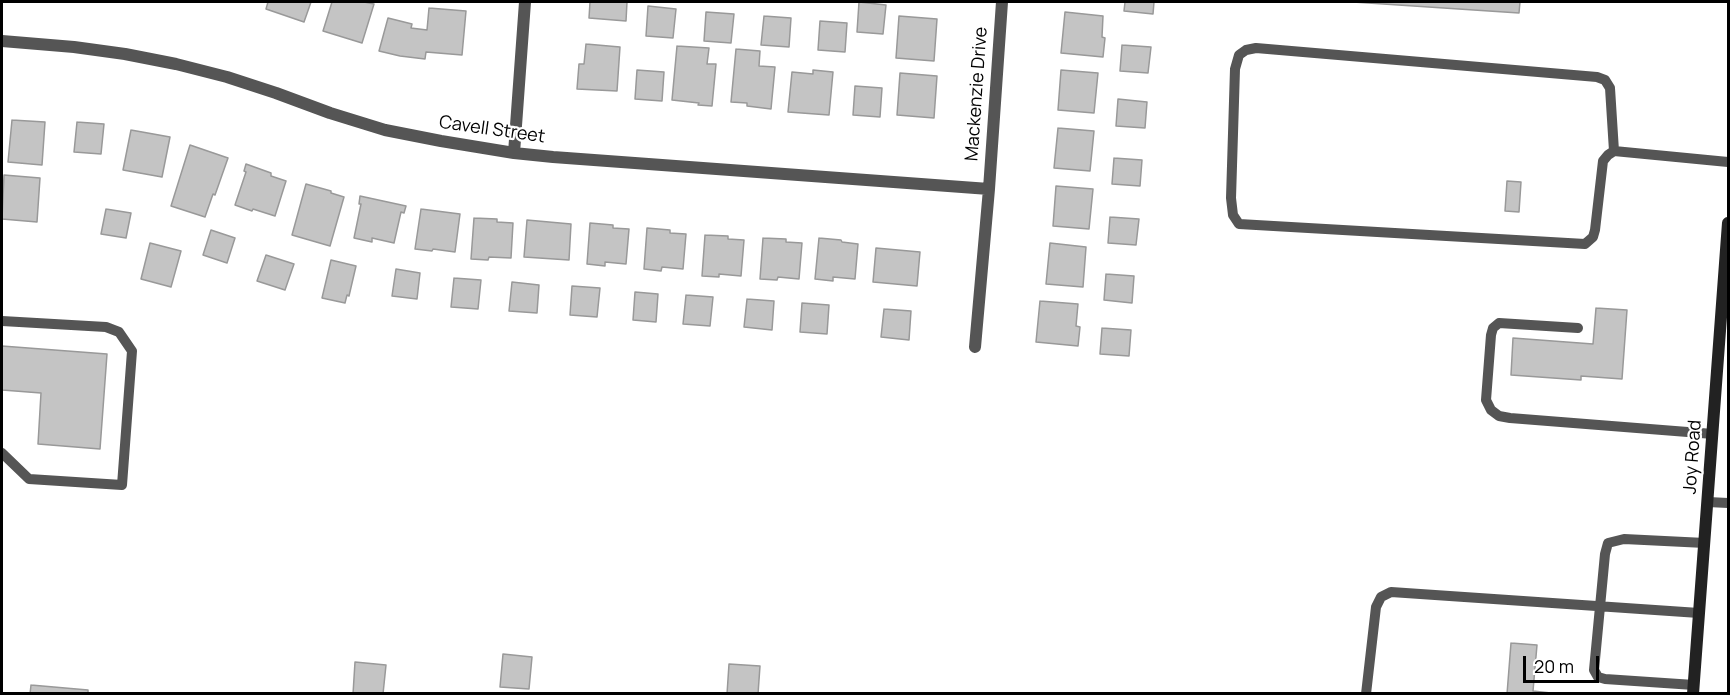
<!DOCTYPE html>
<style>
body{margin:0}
#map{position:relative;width:1730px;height:695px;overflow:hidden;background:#fff;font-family:Manrope,sans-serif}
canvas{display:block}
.frame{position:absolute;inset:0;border:3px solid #000;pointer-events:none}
.scale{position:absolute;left:1523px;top:656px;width:76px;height:27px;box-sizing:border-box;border:3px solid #000;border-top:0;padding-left:8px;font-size:18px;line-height:21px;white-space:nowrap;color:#000;-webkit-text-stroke:4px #fff;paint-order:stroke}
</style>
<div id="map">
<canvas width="1730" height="695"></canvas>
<div class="frame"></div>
<div class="scale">20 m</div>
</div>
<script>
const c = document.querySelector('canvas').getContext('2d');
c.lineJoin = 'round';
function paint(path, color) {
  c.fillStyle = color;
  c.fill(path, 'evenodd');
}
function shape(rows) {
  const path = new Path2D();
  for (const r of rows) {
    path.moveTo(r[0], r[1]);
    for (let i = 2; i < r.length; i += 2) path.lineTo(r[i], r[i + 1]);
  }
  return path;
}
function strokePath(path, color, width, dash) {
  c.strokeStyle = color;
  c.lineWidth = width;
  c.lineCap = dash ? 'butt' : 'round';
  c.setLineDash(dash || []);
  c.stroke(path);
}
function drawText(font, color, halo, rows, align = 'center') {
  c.font = font + ' Manrope,sans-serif';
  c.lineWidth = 4.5;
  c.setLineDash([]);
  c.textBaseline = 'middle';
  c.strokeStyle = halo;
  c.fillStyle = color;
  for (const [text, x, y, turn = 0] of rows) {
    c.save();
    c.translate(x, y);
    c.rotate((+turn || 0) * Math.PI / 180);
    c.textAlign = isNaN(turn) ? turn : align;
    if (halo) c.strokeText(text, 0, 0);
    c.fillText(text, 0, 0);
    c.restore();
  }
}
const building = shape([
 [268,2,311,2,304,22,266,9,268,2],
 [332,2,364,2,374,4,362,43,323,31,332,2],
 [590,2,627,2,626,21,589,18,590,2],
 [859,2,886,5,883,34,857,32,859,2],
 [1125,2,1154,2,1153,14,1124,11,1125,2],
 [1353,2,1520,2,1519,13,1353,2],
 [648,6,676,9,673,38,646,36,648,6],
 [429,8,466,11,462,55,426,52,425,59,400,56,379,51,388,18,412,24,411,28,427,30,429,8],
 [706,12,734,14,731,43,704,41,706,12],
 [1065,12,1103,16,1102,37,1105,38,1103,57,1061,53,1065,12],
 [764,16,791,18,789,47,761,45,764,16],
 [899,16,937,19,934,61,896,58,899,16],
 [820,21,847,23,845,52,818,50,820,21],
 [586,44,620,47,617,91,577,89,579,64,584,64,586,44],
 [1122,45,1151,47,1148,73,1120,71,1122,45],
 [677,46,709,48,707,64,716,64,712,106,698,105,699,103,672,100,677,46],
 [736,49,760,51,759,66,775,67,771,109,747,106,747,103,731,102,736,49],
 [637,70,664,72,662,101,635,99,637,70],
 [813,70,833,72,829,115,788,112,792,72,813,74,813,70],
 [1061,70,1098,73,1094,113,1058,110,1061,70],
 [900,73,937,76,934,118,897,115,900,73],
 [855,86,882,88,880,117,853,115,855,86],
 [1118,99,1147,102,1145,128,1116,126,1118,99],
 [12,120,45,122,42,165,8,162,12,120],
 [77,122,104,124,101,154,74,152,77,122],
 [1058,128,1094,131,1090,171,1054,168,1058,128],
 [131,130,170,137,162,177,123,170,131,130],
 [190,145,228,158,215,195,213,194,205,217,171,206,190,145],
 [1114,158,1142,160,1140,186,1112,184,1114,158],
 [246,164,271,173,271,176,286,181,275,216,253,209,252,211,235,205,246,172,244,171,246,164],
 [4,175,40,178,37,222,2,219,4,175],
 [1507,181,1521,182,1519,212,1505,211,1507,181],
 [306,184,331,191,331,193,344,197,330,246,292,235,306,184],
 [1056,186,1093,189,1089,229,1053,226,1056,186],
 [360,196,406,206,404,213,401,212,394,243,372,238,372,242,354,238,361,204,359,204,360,196],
 [106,209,131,213,126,238,101,234,106,209],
 [421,209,460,214,455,252,433,249,432,251,415,249,421,209],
 [1110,217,1139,219,1136,245,1108,243,1110,217],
 [474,218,497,219,497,222,513,223,511,258,489,257,488,260,471,259,474,218],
 [527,220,571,224,569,260,524,257,527,220],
 [590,223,613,225,613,228,629,229,626,264,605,262,605,266,587,264,590,223],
 [647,228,670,230,670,233,686,234,683,269,662,267,661,271,644,269,647,228],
 [211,230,235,238,227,263,203,255,211,230],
 [705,235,728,236,728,239,744,240,741,276,719,274,719,277,702,276,705,235],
 [763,238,786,239,786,242,802,243,799,279,778,277,777,280,760,279,763,238],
 [819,238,841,240,842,242,858,244,855,279,833,277,833,281,815,279,819,238],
 [150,243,181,251,171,287,141,279,150,243],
 [1050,243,1086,247,1083,287,1046,284,1050,243],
 [876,248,920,252,917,286,873,282,876,248],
 [266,255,294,264,285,290,257,281,266,255],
 [331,260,356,266,349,296,347,295,345,303,322,298,331,260],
 [396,269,420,273,417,299,392,296,396,269],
 [1106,274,1134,276,1132,303,1104,300,1106,274],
 [454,278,481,280,478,309,451,307,454,278],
 [512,282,539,285,537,313,509,311,512,282],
 [572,286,600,288,597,317,570,315,572,286],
 [635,292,658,294,656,322,633,320,635,292],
 [686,295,713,297,710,326,683,324,686,295],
 [747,299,774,301,772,330,744,327,747,299],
 [1040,301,1078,304,1076,326,1080,327,1078,346,1036,342,1040,301],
 [802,303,829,305,827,334,800,332,802,303],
 [1596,308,1627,310,1622,379,1581,376,1581,380,1511,375,1513,338,1593,344,1596,308],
 [884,309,911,311,909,340,881,337,884,309],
 [1102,328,1131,330,1129,356,1100,354,1102,328],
 [2,346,107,354,100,449,38,444,41,393,2,390,2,346],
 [1511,643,1537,645,1533,691,1560,694,1507,694,1511,643],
 [503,654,532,657,529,689,500,687,503,654],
 [355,662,386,665,383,694,353,694,355,662],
 [729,664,760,666,758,694,727,694,729,664],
 [31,685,88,690,88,694,30,694,31,685]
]);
paint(building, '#c4c4c4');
strokePath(building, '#999', 1.5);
strokePath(shape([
 [1614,151,1610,88,1605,80,1597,77,1256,48,1246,50,1239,55,1235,69,1231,198,1233,215,1239,224,1585,244,1593,237,1595,230,1603,161,1608,155,1614,151,1728,162],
 [2,321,106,327,119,332,132,351,122,485,29,479,2,453],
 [1578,328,1499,323,1493,328,1491,335,1486,400,1491,410,1499,416,1510,418,1713,434],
 [1708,502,1728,503],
 [1694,685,1605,679,1598,677,1594,670,1605,554,1608,543,1624,539,1705,543],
 [1366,694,1376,607,1381,597,1391,592,1699,613]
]), '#555', 10);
strokePath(shape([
 [2,41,74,47,125,54,176,64,227,77,276,93,330,113,385,130,441,141,514,153,553,157,989,189],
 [514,153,525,2],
 [975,347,989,189,1002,2]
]), '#555', 12);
strokePath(shape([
 [1693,694,1728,223]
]), '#222', 12);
drawText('18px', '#000', '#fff', [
 ["Mackenzie Drive",977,94,-86],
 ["Cavell Street",492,130,8],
 ["Joy Road",1693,457,-86]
]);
</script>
